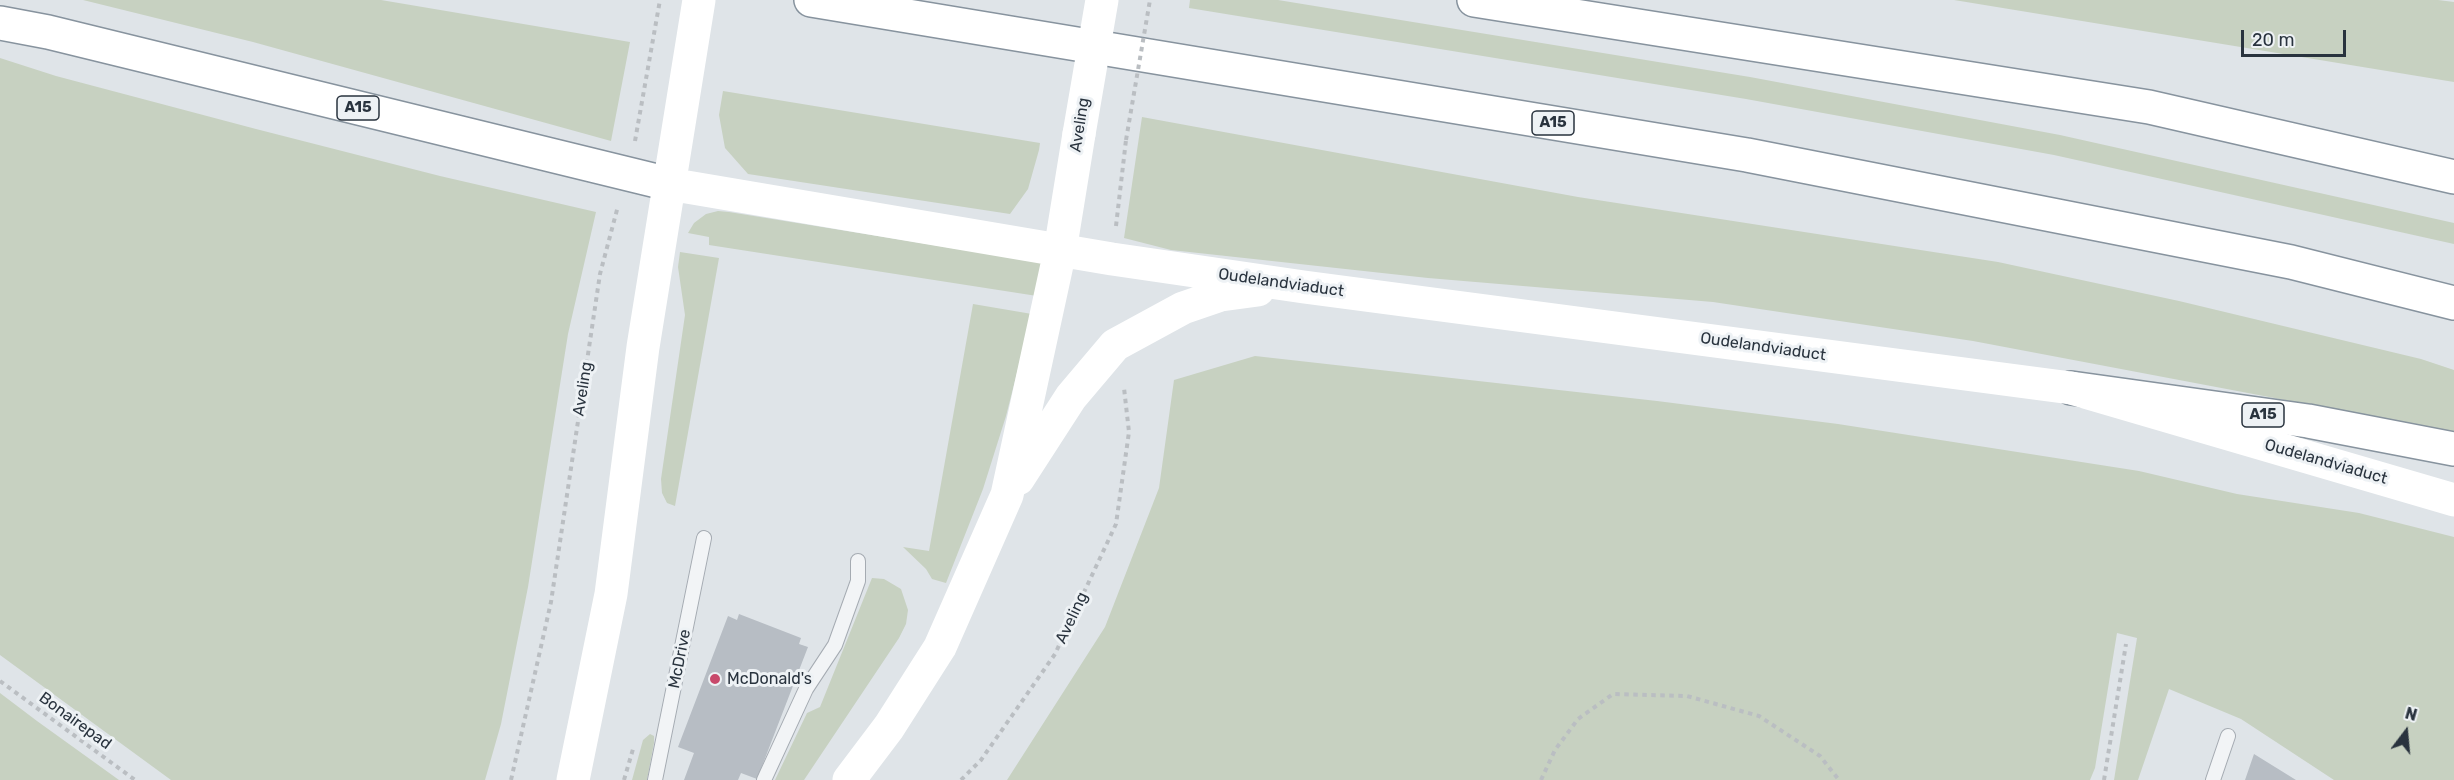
<!DOCTYPE html>
<style>
body{margin:0}
#map{position:relative;width:2454px;height:780px;overflow:hidden;background:#dfe4e8;font-family:Rubik,sans-serif}
canvas{display:block}
.north{position:absolute;left:2376px;top:702px;width:60px;height:60px;-webkit-text-stroke:4px #eef2f5;paint-order:stroke;rotate:16deg;font-size:16px;font-weight:700;line-height:24px;text-align:center;color:#29333e}
.north::after{content:'';display:block;margin:auto;width:21px;height:27px;background:#29333e;clip-path:polygon(50% 0,100% 100%,50% 72%,0 100%)}
.scale{position:absolute;left:2241px;top:30px;width:105px;height:27px;box-sizing:border-box;border:3px solid #29333e;border-top:0;padding-left:8px;font-size:18px;line-height:21px;white-space:nowrap;color:#29333e;-webkit-text-stroke:4px #eef2f5;paint-order:stroke}
</style>
<div id="map">
<canvas width="2454" height="780"></canvas>
<div class="north">N</div>
<div class="scale">20 m</div>
</div>
<script>
const c = document.querySelector('canvas').getContext('2d');
c.lineJoin = 'round';
function paint(path, color) {
  c.fillStyle = color;
  c.fill(path, 'evenodd');
}
function shape(rows) {
  const path = new Path2D();
  for (const r of rows) {
    path.moveTo(r[0], r[1]);
    for (let i = 2; i < r.length; i += 2) path.lineTo(r[i], r[i + 1]);
  }
  return path;
}
function strokePath(path, color, width, dash) {
  c.strokeStyle = color;
  c.lineWidth = width;
  c.lineCap = dash ? 'butt' : 'round';
  c.setLineDash(dash || []);
  c.stroke(path);
}
function drawText(font, color, halo, rows, align = 'center') {
  c.font = font + ' Rubik,sans-serif';
  c.lineWidth = 6;
  c.setLineDash([]);
  c.textBaseline = 'middle';
  c.strokeStyle = halo;
  c.fillStyle = color;
  for (const [text, x, y, turn = 0] of rows) {
    c.save();
    c.translate(x, y);
    c.rotate((+turn || 0) * Math.PI / 180);
    c.textAlign = isNaN(turn) ? turn : align;
    if (halo) c.strokeText(text, 0, 0);
    c.fillText(text, 0, 0);
    c.restore();
  }
}
paint(shape([
 [83,0,381,0,630,42,611,141,253,42],
 [1190,0,1278,0,1750,77,2060,135,2454,223,2454,244,2054,155,1746,99,1189,8],
 [1954,0,2438,0,2454,2,2454,82],
 [0,58,56,76,256,129,440,176,596,212,568,334,528,587,501,724,485,780,171,780,0,655],
 [723,91,1040,143,1039,150,1028,189,1010,214,748,174,725,148,719,115],
 [1142,117,1578,197,1998,262,2179,301,2421,359,2454,370,2454,432,1973,341,1713,302,1428,278,1171,250,1124,238],
 [718,211,729,212,1045,263,1037,296,709,245,709,237,688,233,694,223,706,214],
 [680,252,719,258,675,506,667,503,662,493,661,479,685,315,678,267],
 [973,304,1032,314,1006,416,983,489,946,583,932,579,926,569,903,547,929,551],
 [1255,356,1657,401,1838,424,2139,471,2237,494,2359,513,2454,537,2454,780,2334,780,2241,719,2169,689,2138,780,2114,780,2137,638,2117,633,2095,768,2090,780,1007,780,1105,627,1159,488,1174,380],
 [872,578,884,579,901,589,908,610,906,624,899,638,804,780,775,780,807,713,820,707],
 [0,693,37,721,119,780,0,780],
 [650,734,654,736,654,743,647,780,632,780,643,740]
]), '#c7d1c1');
paint(shape([
 [739,614,801,638,799,644,808,647,757,779,741,773,738,780,684,780,694,753,678,747,728,616,737,620],
 [2254,754,2296,780,2245,780]
]), '#b7bdc4');
const lane = shape([
 [655,780,704,538],
 [764,780,806,689,835,645,858,581,858,561],
 [2213,780,2228,736]
]);
const highway = shape([
 [811,0,1747,155,2291,262,2454,303],
 [1474,0,2149,107,2454,177],
 [0,23,48,32,669,184],
 [2071,388,2308,421,2454,449]
]);
strokePath(lane, '#a5abb2', 16);
strokePath(highway, '#87939e', 36);
strokePath(shape([
 [635,141,660,0],
 [1116,226,1126,140],
 [0,681,135,780],
 [511,780,551,602,600,274,618,206],
 [624,780,633,749],
 [961,780,981,760,1055,654,1116,524,1129,432,1124,388],
 [1541,780,1555,750,1578,719,1613,694,1687,696,1759,716,1820,756,1839,780],
 [2104,780,2126,644]
]), '#babec2', 4, [4.5, 4.5]);
strokePath(lane, '#f2f4f6', 14);
strokePath(shape([
 [669,184,1112,259,1304,287,2071,388,2454,500],
 [1018,479,1071,397,1115,345,1183,308,1221,295,1258,290],
 [573,780,611,594,643,347,699,0],
 [849,780,889,727,940,647,1007,495,1060,251,1079,134]
]), '#fff', 33);
strokePath(highway, '#fff', 33);
strokePath(shape([
 [1126,140,1150,0]
]), '#babec2', 4, [4.5, 4.5]);
strokePath(shape([
 [1079,134,1102,0]
]), '#fff', 33);
for (const [x, y, r, color] of [
 [715,679,6,"#c8496b"]
]) {
  const dot = new Path2D();
  dot.arc(x, y, r, 0, 2 * Math.PI);
  c.fillStyle = color;
  c.fill(dot);
  strokePath(dot, '#eef2f5', 2);
}
for (const [x, y, w] of [
 [358,108,42],
 [1553,123,42],
 [2263,415,42]
]) {
  const box = new Path2D();
  box.roundRect(x - w / 2, y - 12, w, 24, 4.5);
  c.fillStyle = '#eef2f5';
  c.fill(box);
  strokePath(box, '#29333e', 1.5);
}
drawText('bold 15px', '#29333e', null, [
 ["A15",358,108],
 ["A15",1553,123],
 ["A15",2263,415]
]);
drawText('16px', '#29333e', '#eef2f5', [
 ["Aveling",1080,125,-81],
 ["Oudelandviaduct",1281,283,8],
 ["Oudelandviaduct",1763,347,8],
 ["Aveling",583,389,-81],
 ["Oudelandviaduct",2326,462,16],
 ["Aveling",1072,618,-65],
 ["McDrive",680,659,-79],
 ["Bonairepad",75,721,36]
]);
drawText('16px', '#29333e', '#eef2f5', [
 ["McDonald's",727,679]
], 'left');
</script>
